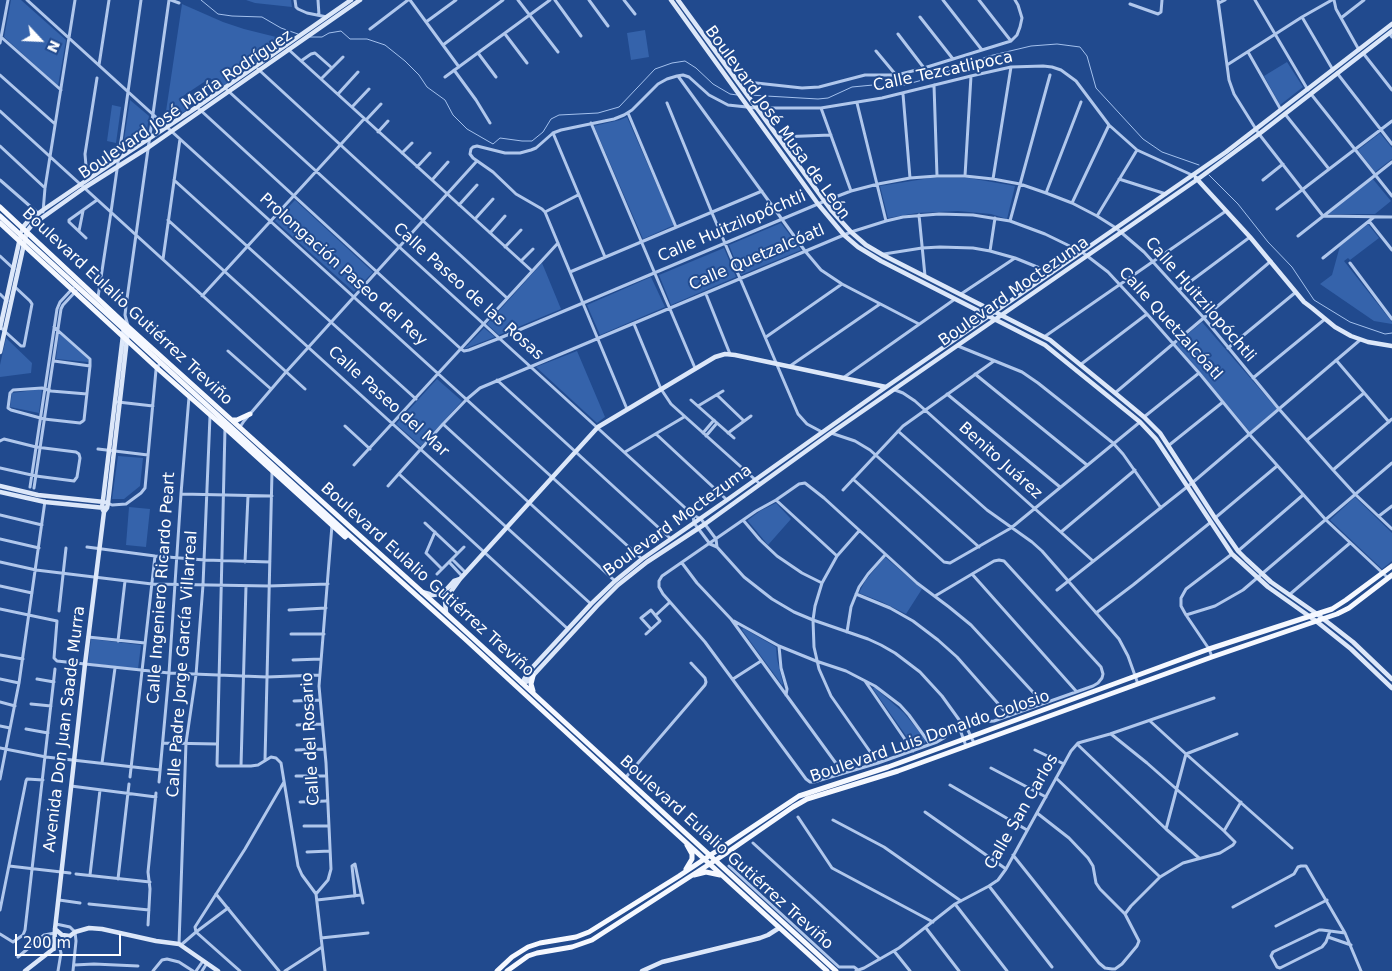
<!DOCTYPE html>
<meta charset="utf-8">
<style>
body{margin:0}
#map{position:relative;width:1392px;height:971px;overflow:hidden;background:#214a8e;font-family:"DejaVu Sans",sans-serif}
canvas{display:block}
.north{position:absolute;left:15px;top:15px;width:50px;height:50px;-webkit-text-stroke:4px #214a8e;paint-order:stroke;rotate:115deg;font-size:14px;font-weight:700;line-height:20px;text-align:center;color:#fff}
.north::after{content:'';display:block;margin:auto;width:18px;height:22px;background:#fff;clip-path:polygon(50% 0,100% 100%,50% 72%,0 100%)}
.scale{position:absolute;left:15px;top:934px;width:106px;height:22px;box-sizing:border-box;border:2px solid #fff;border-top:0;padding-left:6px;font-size:15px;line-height:18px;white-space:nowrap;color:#fff;-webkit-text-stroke:4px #214a8e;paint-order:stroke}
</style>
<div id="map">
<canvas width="1392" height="971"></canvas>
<div class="north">N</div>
<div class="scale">200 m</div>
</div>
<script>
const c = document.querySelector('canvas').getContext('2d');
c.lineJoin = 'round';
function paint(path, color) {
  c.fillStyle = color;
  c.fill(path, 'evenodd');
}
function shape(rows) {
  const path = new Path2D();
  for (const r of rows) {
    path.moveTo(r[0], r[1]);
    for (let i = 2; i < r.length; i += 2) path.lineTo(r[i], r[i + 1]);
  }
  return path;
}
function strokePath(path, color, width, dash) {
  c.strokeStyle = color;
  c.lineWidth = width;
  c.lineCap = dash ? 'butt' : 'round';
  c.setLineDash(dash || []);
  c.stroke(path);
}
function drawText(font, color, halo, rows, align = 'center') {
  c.font = font + ' "DejaVu Sans",sans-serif';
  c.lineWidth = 4;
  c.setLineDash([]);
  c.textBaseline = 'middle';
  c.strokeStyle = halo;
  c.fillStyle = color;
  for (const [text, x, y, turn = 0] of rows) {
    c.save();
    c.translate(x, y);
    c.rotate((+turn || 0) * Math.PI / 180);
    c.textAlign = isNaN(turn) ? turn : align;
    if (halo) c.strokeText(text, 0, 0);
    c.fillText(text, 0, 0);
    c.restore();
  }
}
paint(shape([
 [11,0,21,0,66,40,58,86,4,37],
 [246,0,291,0,292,7,255,3],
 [182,4,223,22,244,29,288,40,220,88,210,78,183,96,191,107,169,122,165,118],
 [645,30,649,57,631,60,627,33],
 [1287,62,1303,87,1280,105,1264,76],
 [130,100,149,116,146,137,122,153],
 [112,105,121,107,116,143,107,141],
 [627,117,674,225,643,239,594,126,620,120],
 [1380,133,1392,148,1392,159,1375,172,1358,150],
 [930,178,969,178,1015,186,1007,219,991,214,958,211,917,213,888,218,880,186],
 [1372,178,1391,201,1375,214,1329,214,1328,212],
 [295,200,373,272,354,292,275,221],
 [781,223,801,250,741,275,729,245],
 [1368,224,1379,238,1350,260,1348,258,1344,261,1392,322,1392,324,1374,321,1320,284,1332,275,1340,246],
 [724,248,736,277,671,305,659,275],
 [542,263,561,309,499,335,487,324],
 [651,277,665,307,600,335,587,305],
 [1202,322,1277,409,1250,432,1176,344],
 [484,328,495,337,464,349],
 [59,333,88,359,88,362,56,359],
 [6,338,32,363,31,373,0,377,0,365],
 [577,351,605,417,597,423,536,367],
 [437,379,462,401,421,446,396,424],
 [42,389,39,413,10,407,12,393],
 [118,456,143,458,140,486,124,499,112,499],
 [1355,497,1392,533,1392,561,1382,569,1330,520],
 [776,503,791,519,768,545,748,521,748,520,760,511],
 [129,507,150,509,146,547,126,545],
 [885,557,922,589,906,614,882,602,859,593,865,581],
 [743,628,776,647,777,659,783,684,782,685,742,630],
 [91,639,141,645,138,669,88,663],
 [874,687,904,713,926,740,925,743,914,747,873,689]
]), '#3563ab');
strokePath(shape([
 [201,0,218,14,232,16,262,17,281,28,298,34],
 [310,37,322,37,329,33,341,31,350,39,367,39,385,45,405,61,419,75,427,87,445,100,453,115,467,129,493,144,500,138,522,141,532,141,543,132,551,119,559,115,598,113,619,107,655,69,672,63,685,61,696,68,713,84,730,94,737,95],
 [749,95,818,99,828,98,852,87,873,85,888,89,908,84,933,77,989,56,1031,46,1057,44,1080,47,1087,56,1096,88,1143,139,1162,152,1199,165],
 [1209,175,1238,204,1268,242,1292,267,1314,300,1350,322,1385,334,1392,333]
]), '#a4c1ed', 1);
strokePath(shape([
 [27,0,642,559],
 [171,0,179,3],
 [295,0,296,7,298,9,307,13,327,17],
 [318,0,319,15],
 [410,0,459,67],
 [518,0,558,52],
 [555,0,581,36],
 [589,0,608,26],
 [624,0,635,14],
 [943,0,982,50],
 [979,0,1011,41],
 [1218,0,1227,65,1229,80,1234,94,1259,134,1323,216,1392,217],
 [1255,0,1308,90],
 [1334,0,1336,9,1359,50],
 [1219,3,1225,0],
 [1130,4,1158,14,1161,12,1162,0],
 [920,17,953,59],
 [1302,17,1333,70],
 [1341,18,1364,0],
 [426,22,456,0],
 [370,29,408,0],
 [1389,33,1392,37],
 [505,34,527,63],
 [898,34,924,68],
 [1,37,61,90],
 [1011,41,1017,35,1020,27,1022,18,1018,5,1015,0],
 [0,43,8,0],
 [443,45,503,0],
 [288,49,532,271],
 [876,51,896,75],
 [1248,52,1281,110],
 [478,53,496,77],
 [1363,53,1392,90],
 [301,61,311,54,315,53,332,68],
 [99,65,109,0],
 [1227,65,1302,17,1332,0],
 [258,69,507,298],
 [454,70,476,100,490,123],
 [1337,73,1392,144],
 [0,75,55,124],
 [678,76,805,251,821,270,842,284,919,324],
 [445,77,550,0],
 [321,79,343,57],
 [738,81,802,88,819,87,865,75,897,75,924,68,1011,41],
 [934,85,937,176],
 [225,88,316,171,693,515,701,519,716,539,717,547],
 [338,94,358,72],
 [903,94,910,178],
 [1311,94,1392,196],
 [667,103,712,213,798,414,807,424,822,432],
 [857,103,886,221],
 [197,107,461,349],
 [352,107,369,89],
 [821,108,851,191],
 [0,111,305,389],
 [628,113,676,227],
 [1285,114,1329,169],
 [366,120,381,104],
 [591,123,695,368],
 [378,132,388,121],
 [553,133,605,257],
 [779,137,831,135],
 [0,146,45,188],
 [402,153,412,143],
 [417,167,430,153],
 [965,176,971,76],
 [91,177,86,166,85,154,97,78],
 [993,179,1011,67],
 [1119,179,1166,194],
 [0,180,39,214],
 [174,180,416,399],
 [432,180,448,162],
 [1263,180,1283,164],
 [1046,193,1081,102],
 [1072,203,1109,125],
 [459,205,477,185],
 [1277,209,1392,121],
 [43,212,45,188,75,0],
 [545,212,578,195],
 [919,215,925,276],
 [1097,216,1137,150],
 [475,219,493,199],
 [168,220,591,604],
 [1010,221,1050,75],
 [1369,221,1392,250],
 [79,231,83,211],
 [490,233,505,216],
 [1298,236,1392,162],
 [86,238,69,222,69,220,97,200],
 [505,247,521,230],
 [990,251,995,218],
 [884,254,922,248,940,247,973,248,990,251,1015,258,1052,273],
 [0,256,14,269],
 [1323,258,1374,217],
 [163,259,180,139],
 [521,261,533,249],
 [1350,263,1392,319],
 [570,272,762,191],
 [1179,290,1250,237],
 [0,294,7,301],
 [706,294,730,354],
 [961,294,1015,258],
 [202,296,364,119],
 [98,297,111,212,141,0],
 [634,324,661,389,671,404,760,484],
 [128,326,125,315,126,306,169,0],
 [0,327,21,346,24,346,32,304,30,301,15,287],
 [54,327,90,359,90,366,84,420,83,421,80,423,44,419,11,410,8,408,10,393,13,390,42,388,51,391,87,394],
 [766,337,842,284],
 [1044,337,1226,211],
 [958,346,1022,372,1038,383,1072,410,1113,443,1123,454,1161,508],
 [1228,348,1296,292],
 [461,349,464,351,469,350,500,338,825,201,851,191,878,184,910,178,937,176,965,176,993,179,1020,184,1046,193,1072,203,1097,216,1116,228,1144,252,1204,318,1279,409,1333,470,1355,494,1392,529],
 [228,351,271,389],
 [1336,360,1389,422],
 [54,361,90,366],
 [1080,365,1147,314],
 [790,366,880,304],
 [975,374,1087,465],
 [843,378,955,299],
 [1253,378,1325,319],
 [497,380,671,539],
 [895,390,903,393,915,401,1093,561],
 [1115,393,1271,261],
 [947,394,1060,487],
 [717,395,744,421],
 [691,400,734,438],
 [118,402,153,406],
 [698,406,723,391],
 [627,409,545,212,542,209,516,194,493,172,473,158,470,154,471,149,473,147,477,146,505,153,520,153,531,150,536,148,553,133,561,130,614,119,624,115,632,110,658,84,667,79,677,76,683,75,689,77,709,95,728,105,756,108,821,108,882,98,971,76,1011,67,1043,66,1052,67,1061,70,1076,81,1109,125,1137,150,1192,175],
 [1144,417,1199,373],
 [443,424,615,581],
 [345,426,370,449],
 [240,427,244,421,286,372,476,162],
 [225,428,217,765,218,766,251,766,258,765,271,757,276,758,281,763,298,866,302,875,316,894,325,971],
 [898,431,987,510,1032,542,1042,551,1119,639,1128,656,1138,684],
 [703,433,714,420],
 [728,433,751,416],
 [831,433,855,441,870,450,979,547],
 [656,434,727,500],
 [706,436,717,423],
 [1307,440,1364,393],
 [0,441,4,439,36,447,76,452,79,454,80,458,77,477,74,481,36,476,0,468],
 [1168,446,1223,402],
 [98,449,148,455],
 [625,452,684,417],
 [354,465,558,243],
 [1333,470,1392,419],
 [399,474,568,629],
 [853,479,944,562,950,563,1011,528,1140,422],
 [388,486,443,424,467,399,480,388,851,232,886,221,903,217,939,214,973,215,1010,221,1045,234,1082,252,1108,272,1147,314,1199,373,1250,435,1326,520,1388,578],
 [30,487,57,309,60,302,73,288],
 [34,488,61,309,63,305,76,291],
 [843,490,903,426,994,361],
 [181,494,272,496],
 [776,500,837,556],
 [108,503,112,505,126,504,141,493,145,488,156,370,160,363],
 [0,515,42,525],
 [693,515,694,523,710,544,717,547,744,577,772,599,794,612,813,620,868,639,881,645,895,653,920,672,942,696,960,721,965,724,974,743],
 [1379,516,1392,506],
 [1215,518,1277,466],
 [743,520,760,540,777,556,802,573,822,583],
 [425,523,457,553],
 [859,531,837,556,822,583,815,606,813,620,814,647,819,669,831,696,878,763],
 [435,532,426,553,442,569],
 [1061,532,1135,470],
 [0,539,39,548],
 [87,547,155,556,205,560,270,562],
 [1238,551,1303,495],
 [452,559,465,572],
 [0,562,36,570,152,584,269,586,328,584],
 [245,562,248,496],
 [449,562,462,576],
 [682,563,697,583,731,619,843,773],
 [437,574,464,547],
 [972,574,1076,691],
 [0,586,32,593],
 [1057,590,1192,483,1360,340],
 [856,594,890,608,913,621,938,640,957,657,1009,716],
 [1289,595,1350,543],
 [935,596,994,561,999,560,1004,561,1101,667,1103,674,1102,678,1098,683,1093,686,994,721,969,723,950,731,944,738,937,742,878,763,814,782,810,782,806,779,705,642,663,594,659,587,659,581,662,576,756,511,776,500,799,484,805,483,824,498,917,583,949,607,971,625,1043,703],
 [0,609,57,621,54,658,57,661,169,673,267,677,319,675],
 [289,610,326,608],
 [59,611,66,548],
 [1096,613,1133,585,1211,522],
 [656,615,670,602],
 [1186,615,1215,606,1243,590,1392,463],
 [734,621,779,646,816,661,846,671,875,686,900,705,909,715,930,744],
 [847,632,851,607,859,587,868,574,885,555],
 [291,634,324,634],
 [646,634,659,622,660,621,651,610,641,618,651,629],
 [88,637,145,643],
 [118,641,125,581],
 [779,646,781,668,787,689,786,695],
 [0,655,23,659],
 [1212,657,1209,649,1186,615,1181,606,1181,598,1186,589,1232,554],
 [293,660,321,659],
 [0,679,19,683],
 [37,679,54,682],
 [733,679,761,661],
 [865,681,913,751],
 [294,701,320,700],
 [0,702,15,706],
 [31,704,51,706],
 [960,721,959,727,966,746],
 [1150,721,1186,754,1292,848],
 [297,725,322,724],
 [0,726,10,728],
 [26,729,48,733],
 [1111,734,1147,763,1224,831,1235,842,1233,845,1220,853,1183,863,1160,877,1131,906,1125,914],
 [163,743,217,744],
 [1077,744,1166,829,1199,858],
 [0,748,46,757,160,770],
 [296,750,324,749],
 [1035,750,1064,764],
 [265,760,272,472],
 [102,763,115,668],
 [241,766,246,586],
 [991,768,1046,797],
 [296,776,326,776],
 [130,777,155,556],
 [626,777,705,685,706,682,705,678,691,663],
 [1056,778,1160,877],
 [0,779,19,683,45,501],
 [159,782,169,673,181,494,189,397],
 [950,785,1027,830],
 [71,786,156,797],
 [300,802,326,801],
 [925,812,1006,869],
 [798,817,832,868,933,922],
 [833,820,884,847,961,901],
 [304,826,328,826],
 [1166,829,1186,754,1237,734],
 [1224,831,1241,802],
 [753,843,880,959],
 [307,852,330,851],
 [1013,855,1099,963,1105,968,1112,969,1115,969,1122,964,1137,946,1139,941,1125,914,1100,889,1096,883,1093,866,1088,858,1069,838,1037,813],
 [9,866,70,873],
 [729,866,839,967,854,967,858,970],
 [76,874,150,882],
 [90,875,100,790],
 [118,879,129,784],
 [989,886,1052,967],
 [216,894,279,971],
 [316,894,328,880,331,869,326,763,319,686,332,525],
 [355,896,352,866,355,864,363,903],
 [59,900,80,903],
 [317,900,361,895],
 [89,904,149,910],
 [955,904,1007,971],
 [1233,907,1294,874,1298,867,1301,866,1306,866,1345,933,1361,971],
 [0,910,26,781,27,779,43,780],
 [56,924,70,927,75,932,76,941,73,971],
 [148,925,150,889,148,872,156,793],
 [1276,926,1327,900],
 [926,928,959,971],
 [1330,931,1326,942,1322,947,1280,968,1277,967,1271,956,1273,952,1319,930,1322,930,1330,931,1345,933],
 [0,934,13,942,23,935,25,930,55,669],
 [1328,937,1351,945],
 [321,938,368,933],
 [179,944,186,743,196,675,203,585,210,416],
 [181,945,196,932,228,908],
 [894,951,910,971],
 [18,957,44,935,55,933],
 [74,965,94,964,138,966],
 [58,971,61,953,59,945],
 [153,971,162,960,167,959,179,962,193,971],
 [196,971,203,961],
 [202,971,207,963],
 [240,971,196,932,195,927,245,849,284,782],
 [285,971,322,947],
 [856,971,864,968,899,948,955,904,989,886,998,880,1006,869,1071,751,1078,743,1110,734,1214,698]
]), '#b0c7ec', 3);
strokePath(shape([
 [671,0,818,204,844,235,858,247,881,261,1045,345,1140,422,1156,439,1232,554,1268,587,1316,621,1351,649,1392,688],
 [678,0,831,210,851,232,866,245,883,255,1050,340,1115,393,1144,417,1160,433,1215,518,1238,551,1246,559,1271,582,1317,614,1353,642,1392,679],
 [1196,178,1250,237,1304,302,1312,308,1335,327,1351,336,1368,342,1392,346],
 [22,231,23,227,29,220,43,210,118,159,197,107,351,0],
 [0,328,20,238],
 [0,352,26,235,27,231,32,225,84,188,149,147,360,0],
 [0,486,38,495,104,502],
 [0,492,45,502,105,508],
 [104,512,107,508,108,503,128,331],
 [422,592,433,595,440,594,445,591,454,581,460,579],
 [446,613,445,600,460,579,598,427,715,357,725,354,735,355,886,387],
 [522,683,529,671,591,604,615,581,642,559,727,500,886,387,1226,152,1392,24],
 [522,683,528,681,597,606,618,585,647,562,705,524,831,433,1198,179,1259,134,1392,31],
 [55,929,62,935,70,936],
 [54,949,55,929,85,664,104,512,102,508,124,327],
 [25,971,75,932,89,928,102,929,156,941,179,944,218,971],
 [642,971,662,962,760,938,768,935,779,928]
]), '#dce7f9', 4.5);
strokePath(shape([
 [0,207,124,323,450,617,836,971],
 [0,216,348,534,465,639,657,816,827,971],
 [0,223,157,368,225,428,345,537,348,534],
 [232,420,237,420,250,414],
 [533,676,531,684,533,691],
 [686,869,692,859,692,854,687,845],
 [694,875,706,872,720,875],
 [497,971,512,957,528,947,540,943,576,937,589,932,679,876,799,796,888,767,1209,649,1332,609,1346,600,1392,566],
 [507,971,528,956,537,953,572,947,592,940,725,854,793,807,807,799,898,771,1212,657,1337,614,1349,608,1392,575]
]), '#f5f8ff', 5);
drawText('16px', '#fff', '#214a8e', [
 ["Calle Tezcatlipoca",943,72,-12],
 ["Boulevard José María Rodríguez",186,105,-34],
 ["Boulevard José Musa de León",777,123,54],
 ["Calle Huitzilopóchtli",732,227,-23],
 ["Calle Quetzalcóatl",757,258,-23],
 ["Prolongación Paseo del Rey",343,270,42],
 ["Calle Paseo de las Rosas",468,292,42],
 ["Boulevard Moctezuma",1014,292,-35],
 ["Calle Huitzilopóchtli",1200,300,49],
 ["Boulevard Eulalio Gutiérrez Treviño",127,307,43],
 ["Calle Quetzalcóatl",1170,324,48],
 ["Calle Paseo del Mar",388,402,42],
 ["Benito Juárez",1000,461,42],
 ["Boulevard Moctezuma",678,521,-36],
 ["Boulevard Eulalio Gutiérrez Treviño",427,580,42],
 ["Calle Ingeniero Ricardo Peart",162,588,-86],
 ["Calle Padre Jorge García Villarreal",183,664,-86],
 ["Avenida Don Juan Saade Murra",65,729,-83],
 ["Boulevard Luis Donaldo Colosio",930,737,-19],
 ["Calle del Rosario",311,739,-93],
 ["Calle San Carlos",1022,812,-60],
 ["Boulevard Eulalio Gutiérrez Treviño",726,853,42]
]);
</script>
